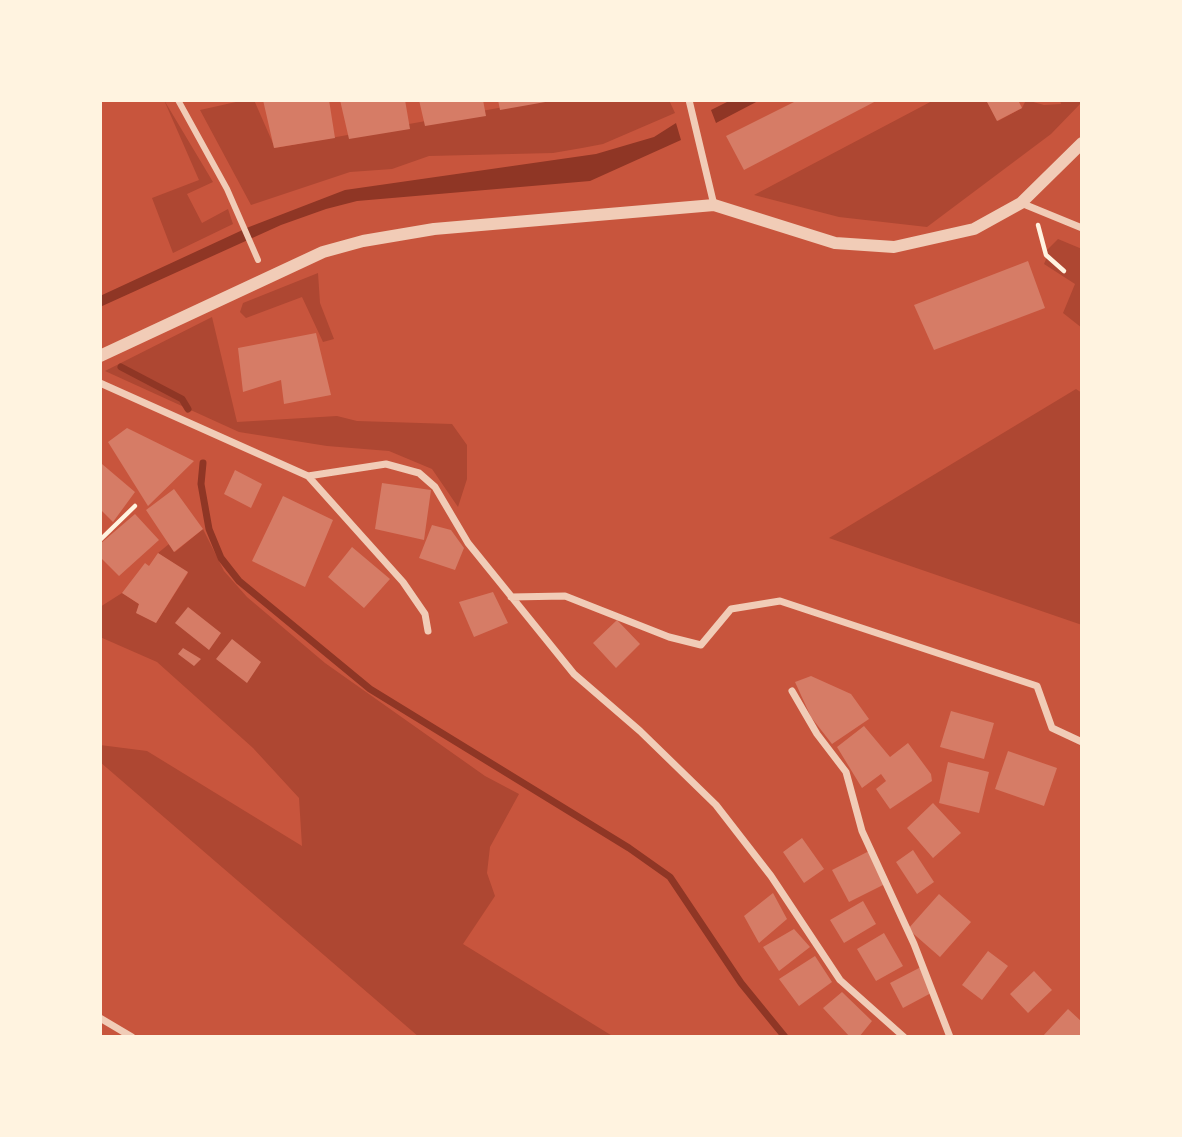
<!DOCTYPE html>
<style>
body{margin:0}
#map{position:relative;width:1182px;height:1137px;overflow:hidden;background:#c8553d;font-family:"Exo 2",sans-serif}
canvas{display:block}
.frame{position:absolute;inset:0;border:102px solid #fff3e0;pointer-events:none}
</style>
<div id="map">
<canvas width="1182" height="1137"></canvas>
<div class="frame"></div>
</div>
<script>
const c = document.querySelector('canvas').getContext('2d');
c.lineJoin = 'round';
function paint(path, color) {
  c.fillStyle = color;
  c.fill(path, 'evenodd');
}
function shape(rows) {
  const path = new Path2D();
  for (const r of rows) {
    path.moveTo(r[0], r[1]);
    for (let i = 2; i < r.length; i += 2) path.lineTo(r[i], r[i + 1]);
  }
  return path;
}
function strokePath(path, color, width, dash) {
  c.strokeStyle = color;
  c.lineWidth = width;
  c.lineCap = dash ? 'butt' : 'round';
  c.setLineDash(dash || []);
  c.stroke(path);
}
paint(shape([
 [164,100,213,182,187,194,202,223,228,209,233,224,173,253,152,198,199,180],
 [245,100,254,100,275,148,543,100,669,100,675,113,603,144,582,148,553,153,429,156,392,169,350,172,251,205,200,110],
 [934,100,955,102,986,100,998,121,1022,108,1026,100,1044,105,1061,104,1060,100,1082,100,1082,102,1051,134,927,227,839,217,754,195],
 [1058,239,1082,249,1082,328,1063,313,1075,284,1044,264,1047,257,1045,252],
 [318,273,320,303,334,339,323,342,302,297,246,318,240,312,243,303],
 [212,317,237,422,337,416,357,421,452,424,467,445,467,479,458,507,432,469,389,451,327,446,239,432,105,371],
 [1076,389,1082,393,1082,625,829,538],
 [203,529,224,571,247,597,325,663,485,776,519,794,490,847,487,873,495,896,463,944,614,1037,419,1037,100,762,100,745,147,751,302,846,299,798,253,748,157,662,100,637,100,607,122,593,139,604,137,613,156,623,188,573,158,553,169,544,175,552]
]), '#ae4732');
paint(shape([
 [731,100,760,100,716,123,711,110],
 [676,123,681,140,590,181,357,201,326,209,281,225,100,307,100,296,249,227,345,190,596,154,654,137]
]), '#8f3625');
strokePath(shape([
 [121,367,182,399,188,409],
 [203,463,201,484,209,529,221,558,239,581,370,689,629,848,670,877,741,983,785,1037]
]), '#8f3625', 7);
paint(shape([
 [263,100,329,100,335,138,274,148],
 [340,100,405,100,410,129,349,139],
 [419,100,483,100,486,116,425,126],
 [498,100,550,100,551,101,500,110],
 [798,100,878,100,744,170,726,136],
 [986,100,1018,100,1022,108,997,121],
 [1028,261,1045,308,934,350,914,305],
 [316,333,331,395,284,404,281,380,243,392,238,348],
 [127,428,194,461,148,506,108,442],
 [102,464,135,492,113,522,100,509,100,467],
 [235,470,262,484,251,508,224,494],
 [382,483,431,490,424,540,375,529],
 [174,489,203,529,174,552,146,510],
 [283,496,333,520,305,587,252,561],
 [135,514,159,540,119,576,100,557,100,544],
 [432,525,451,530,464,548,455,570,419,558],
 [352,547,390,579,364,608,328,577],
 [158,553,188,572,156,623,136,613,139,604,122,593,145,563,149,566],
 [493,592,508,623,474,637,459,602],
 [188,607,221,633,209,650,175,623],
 [617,620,640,644,616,668,593,643],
 [232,639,261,662,247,683,216,659],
 [183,648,201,659,194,666,178,654],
 [811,676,851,694,869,719,832,744,811,717,795,682],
 [951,711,994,723,984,759,940,747],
 [864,726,890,757,908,743,931,774,932,781,890,809,876,789,886,781,881,774,862,788,837,747],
 [1008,751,1057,768,1044,806,995,789],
 [948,762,989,772,979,813,939,803],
 [933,803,961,833,933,858,907,828],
 [802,838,824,869,804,883,783,852],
 [873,849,889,882,849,902,832,870],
 [913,850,934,882,917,894,896,862],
 [773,893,787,919,759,943,744,916],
 [939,894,971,922,940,957,908,929],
 [863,901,876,924,844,943,830,920],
 [794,929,810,947,779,971,763,947],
 [884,933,903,966,876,981,857,949],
 [988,951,1008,966,982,1000,962,985],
 [815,956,832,982,799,1006,779,979],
 [921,967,933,992,903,1008,890,983],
 [1034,971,1052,990,1028,1013,1010,994],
 [842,992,872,1021,859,1037,850,1037,823,1008],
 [1068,1009,1082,1022,1082,1037,1042,1037]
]), '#d67c66');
strokePath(shape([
 [1038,225,1046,255,1064,271],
 [100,540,135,506]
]), '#fff3e0', 4.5);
strokePath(shape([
 [178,100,227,189,258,260]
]), '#f1ccb7', 6);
strokePath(shape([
 [689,100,714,205],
 [1021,203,1082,228],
 [100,383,308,476,386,464,419,473,435,487,468,543,574,674,640,731,716,805,771,876,840,980,904,1037],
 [308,476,403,582,425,614,428,631],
 [511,597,565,596,669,637,701,645,731,609,780,601,1037,686,1052,728,1082,742],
 [792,691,817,734,846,772,862,831,914,944,950,1037],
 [100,1018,132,1037]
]), '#f1ccb7', 7);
strokePath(shape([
 [100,356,323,252,363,241,434,229,714,205,835,243,894,247,974,229,1021,203,1082,143]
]), '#f1ccb7', 12);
</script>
